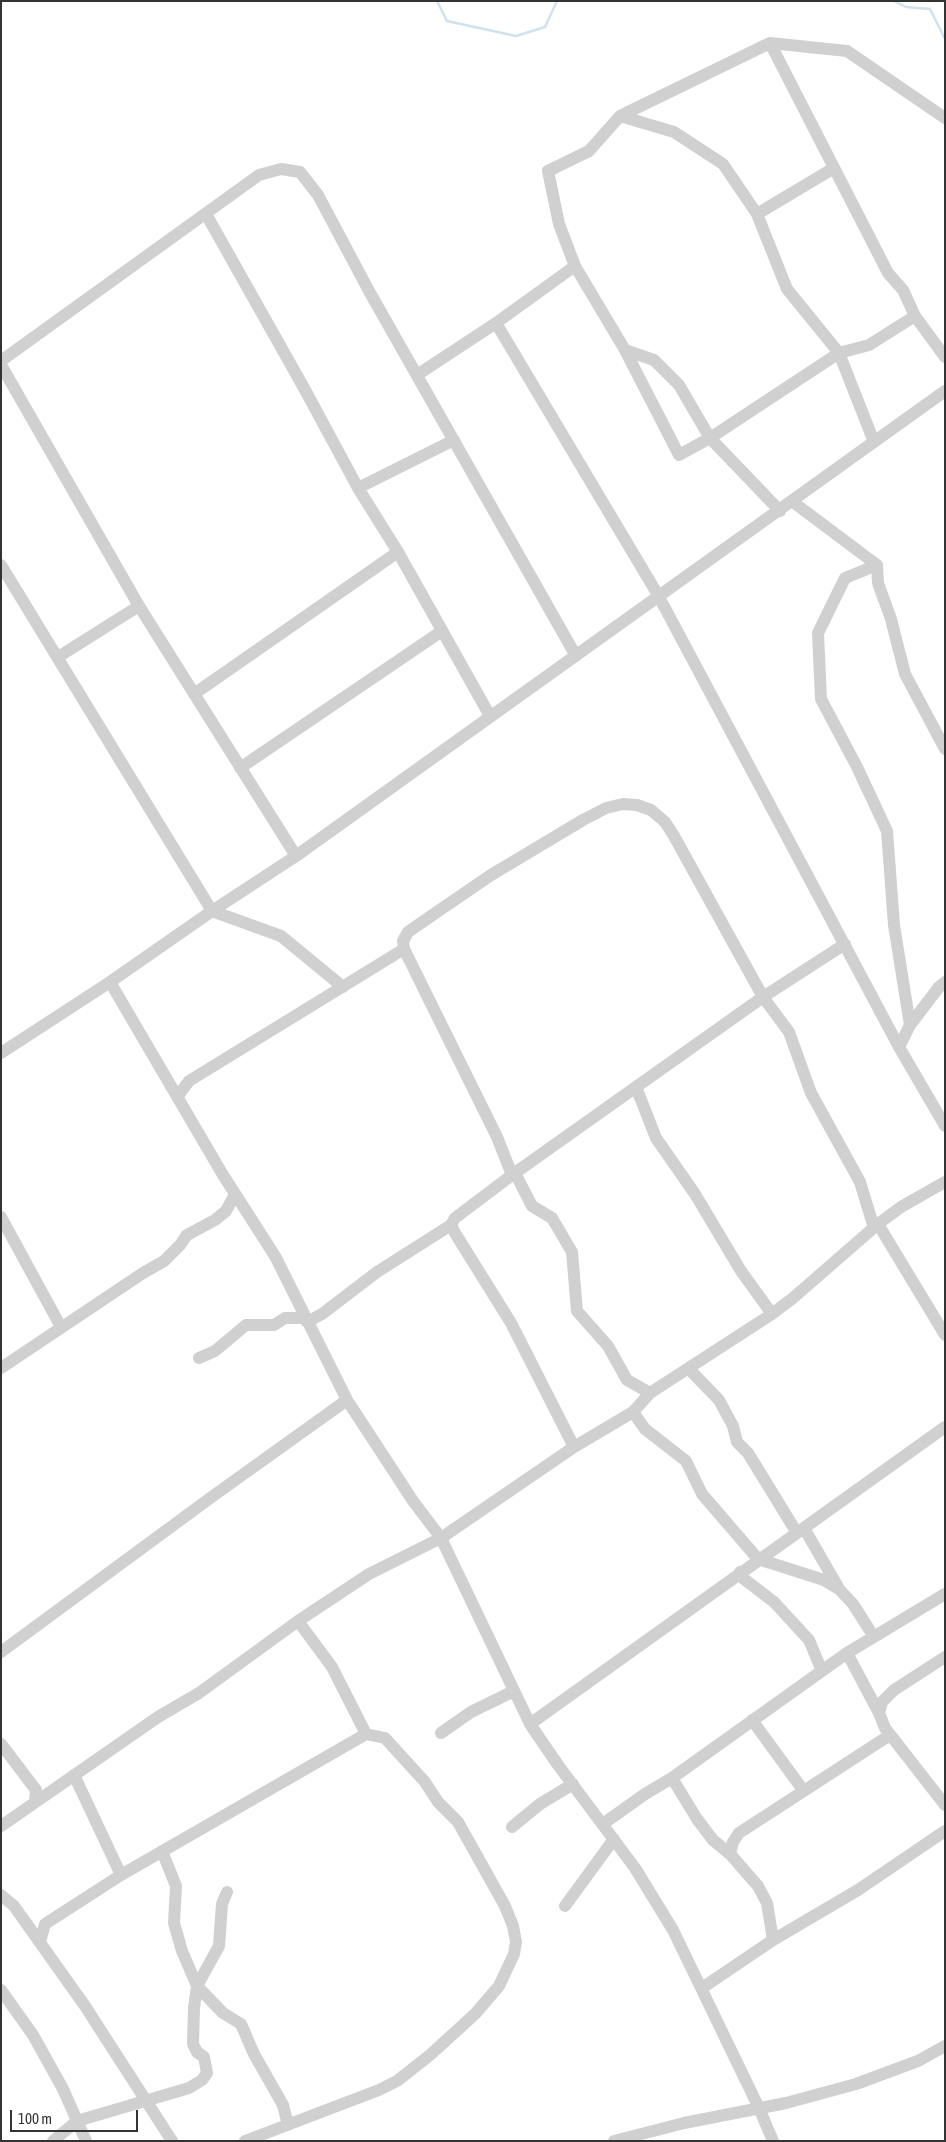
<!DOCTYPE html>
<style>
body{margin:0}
#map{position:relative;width:946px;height:2142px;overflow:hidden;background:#fff;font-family:"Asap Condensed",sans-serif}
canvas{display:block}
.frame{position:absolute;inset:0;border:2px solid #333;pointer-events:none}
.scale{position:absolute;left:10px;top:2110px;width:128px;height:22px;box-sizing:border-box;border:2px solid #333;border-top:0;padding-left:6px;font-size:15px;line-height:18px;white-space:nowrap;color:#333;-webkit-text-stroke:4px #fff;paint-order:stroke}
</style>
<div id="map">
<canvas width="946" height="2142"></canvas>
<div class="frame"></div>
<div class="scale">100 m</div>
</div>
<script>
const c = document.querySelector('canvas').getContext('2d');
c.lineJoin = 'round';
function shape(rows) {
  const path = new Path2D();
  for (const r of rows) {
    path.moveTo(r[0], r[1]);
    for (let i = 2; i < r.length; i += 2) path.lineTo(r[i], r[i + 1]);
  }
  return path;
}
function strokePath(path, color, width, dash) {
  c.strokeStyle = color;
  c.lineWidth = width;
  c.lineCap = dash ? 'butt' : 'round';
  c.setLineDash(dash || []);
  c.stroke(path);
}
strokePath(shape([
 [437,1,447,21,516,36,545,27,557,1],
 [894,1,906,7,930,9,945,39]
]), '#cfe2ee', 2.5);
strokePath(shape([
 [770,43,888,273,903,290,915,316,945,357],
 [620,116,770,43,847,51,945,118],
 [206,214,304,388,358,488,398,552,490,716],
 [757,214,834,168],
 [575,266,625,350,679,455,710,438,780,511],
 [496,323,658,595,899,1047,945,1126],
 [625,350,654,360,679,385,710,438,839,353,869,345,915,316],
 [1,361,259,175,281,169,300,172,318,195,369,291,576,656],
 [1,365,139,606,296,856],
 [417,375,496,323,575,266,559,224,548,171,589,151,620,116,674,132,723,164,757,214,787,289,839,353,874,442],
 [358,488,454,440],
 [793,502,877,565,878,583,891,619,905,674,945,749],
 [1,565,212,911,281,936,343,987],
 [877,565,845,578,818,633,821,699,857,767,887,831,894,925,910,1025],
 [58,657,139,606],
 [194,694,398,552],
 [240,768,442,631],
 [110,982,223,1175,275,1256,347,1400,413,1501,441,1538,530,1724,558,1765,635,1868,673,1930,759,2108,773,2141],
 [899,1047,910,1025,939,987,945,982],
 [1,1053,110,982,212,911,296,856,945,391],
 [636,1087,656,1138,695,1194,741,1271,772,1314],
 [178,1096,189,1081,404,949],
 [515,1173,532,1206,552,1218,572,1252,577,1311,608,1346,627,1380,650,1393],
 [512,1175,497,1137,404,949,403,941,408,932,434,914,491,875,583,820,606,808,623,804,637,805,651,810,665,822,674,836,763,997,789,1032,811,1093,860,1182,874,1228],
 [1,1217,61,1327],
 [878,1224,945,1335],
 [451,1225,455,1233,511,1323,574,1447],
 [307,1322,322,1314,377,1272,451,1225,455,1218,512,1175,763,997,845,944],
 [199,1358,215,1351,246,1325,274,1325,285,1318,305,1318],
 [1,1368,143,1273,164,1261,180,1245,187,1235,215,1220,226,1211,235,1194],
 [689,1369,719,1400,733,1426,737,1442,748,1453,797,1533],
 [633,1412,645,1429,686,1461,702,1494,758,1559,824,1580,839,1589,853,1604,874,1637],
 [804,1528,838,1587],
 [740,1572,744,1579,774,1602,809,1640,822,1671],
 [1,1652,213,1496,347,1400],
 [847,1653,879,1713],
 [945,1657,894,1690,882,1702,879,1713,885,1728,945,1805],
 [752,1720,803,1790],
 [530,1724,945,1427],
 [441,1733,471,1712,514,1691],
 [1,1744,36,1790,35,1802],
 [74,1775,121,1875],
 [672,1778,697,1819,713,1840,730,1854,758,1886,767,1903,773,1940],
 [603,1824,645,1794,672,1778,847,1653,945,1594],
 [1,1826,158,1717,199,1693,298,1621,369,1574,441,1538,574,1447,633,1412,650,1393,772,1314,793,1298,878,1224,901,1207,945,1182],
 [512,1827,540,1804,573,1784],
 [162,1851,176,1886,174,1923,182,1951,197,1986,223,2013,241,2024,254,2054,283,2105,288,2125],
 [730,1854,733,1842,739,1833,890,1735],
 [1,1895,14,1906,85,2006,172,2141],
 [565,1906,614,1839],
 [40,1942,45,1924,121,1875,366,1734],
 [702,1988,773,1940,858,1890,945,1831],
 [1,1990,33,2035,63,2089,86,2141],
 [53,2141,77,2121,189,2088,202,2080,207,2073,204,2057,197,2052,193,2044,194,2008,197,1986,219,1946,222,1904,227,1892],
 [245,2141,379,2090,397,2081,430,2055,475,2014,499,1986,514,1954,516,1942,513,1926,505,1906,458,1822,438,1802,425,1782,385,1738,366,1734,332,1667,298,1621],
 [614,2141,684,2123,786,2103,856,2084,918,2061,945,2046]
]), '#d0d0d0', 12);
</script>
